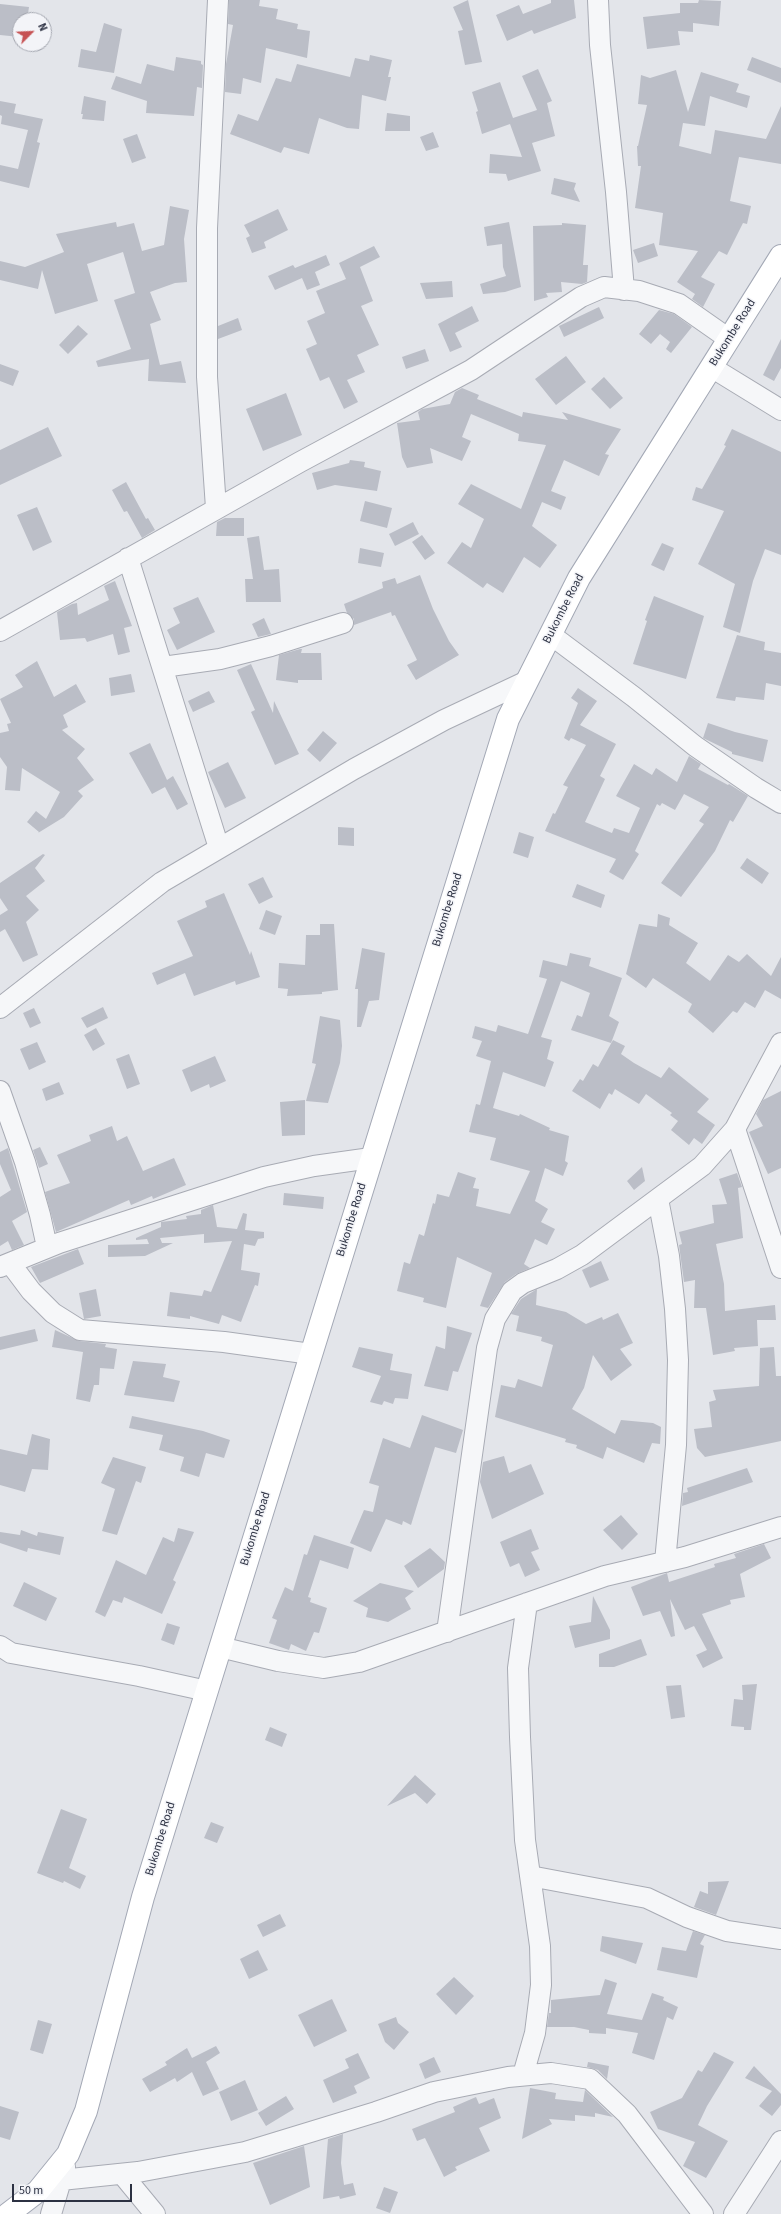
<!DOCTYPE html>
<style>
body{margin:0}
#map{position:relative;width:781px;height:2214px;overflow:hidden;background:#e3e5ea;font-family:"Source Sans 3",sans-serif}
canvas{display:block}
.north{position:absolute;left:12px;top:12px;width:40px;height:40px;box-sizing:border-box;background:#f3f4f8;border:1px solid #a3a6af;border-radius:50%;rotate:66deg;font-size:11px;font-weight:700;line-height:16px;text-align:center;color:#2c3142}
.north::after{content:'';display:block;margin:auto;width:14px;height:18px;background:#c65254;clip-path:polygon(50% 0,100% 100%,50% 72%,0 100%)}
.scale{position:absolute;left:12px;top:2184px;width:120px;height:18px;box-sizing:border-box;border:2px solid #2c3142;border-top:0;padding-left:5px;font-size:12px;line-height:14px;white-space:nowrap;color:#2c3142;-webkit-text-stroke:3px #f3f4f8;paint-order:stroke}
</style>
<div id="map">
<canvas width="781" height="2214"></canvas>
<div class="north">N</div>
<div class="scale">50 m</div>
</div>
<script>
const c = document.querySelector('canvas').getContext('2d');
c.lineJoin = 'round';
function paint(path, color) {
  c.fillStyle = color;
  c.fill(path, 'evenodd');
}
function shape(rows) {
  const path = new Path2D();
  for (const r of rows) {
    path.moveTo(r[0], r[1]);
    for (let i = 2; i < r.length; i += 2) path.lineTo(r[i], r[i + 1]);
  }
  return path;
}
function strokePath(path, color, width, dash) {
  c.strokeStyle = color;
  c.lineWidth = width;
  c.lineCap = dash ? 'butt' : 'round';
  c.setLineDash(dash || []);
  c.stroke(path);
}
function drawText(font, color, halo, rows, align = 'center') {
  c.font = font + ' "Source Sans 3",sans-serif';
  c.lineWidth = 3;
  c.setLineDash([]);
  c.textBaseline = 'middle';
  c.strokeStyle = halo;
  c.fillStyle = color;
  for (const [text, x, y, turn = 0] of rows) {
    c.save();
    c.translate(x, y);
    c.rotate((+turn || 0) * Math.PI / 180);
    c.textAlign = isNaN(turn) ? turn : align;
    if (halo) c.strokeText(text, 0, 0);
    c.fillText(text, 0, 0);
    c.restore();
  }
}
paint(shape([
 [229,0,260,0,259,6,278,9,276,19,298,24,297,29,310,31,307,58,266,48,261,83,243,78,241,94,225,92,226,64,233,25,228,24],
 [468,0,482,62,465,65,458,31,463,30,453,7],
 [551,0,574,0,576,18,534,34,532,30,507,41,496,15,519,5,523,14,551,3],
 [699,0,721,1,719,26,693,23,693,32,678,31,680,45,647,49,643,17,680,13,680,3,698,3],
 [0,4,29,7,27,20,20,20,20,37,0,35],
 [104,23,122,29,114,73,78,67,81,49,96,52],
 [370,55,392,60,388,77,391,77,386,101,362,95,359,129,347,128,319,118,309,154,284,147,281,153,230,134,238,114,258,121,276,78,291,82,297,64,350,77,355,58,369,61],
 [176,57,201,61,201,64,203,65,202,88,197,87,194,116,146,113,147,101,111,89,116,76,141,84,147,64,174,71],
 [752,57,781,68,781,83,747,70],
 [538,69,552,101,547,103,555,136,532,143,541,171,508,181,506,174,489,173,490,154,522,157,510,124,482,134,476,112,478,111,472,92,500,82,513,118,537,110,522,76],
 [676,70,688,112,701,72,739,84,736,92,750,96,747,108,710,96,705,126,683,123,679,146,711,154,715,130,766,139,781,106,781,164,739,157,730,201,751,206,747,224,743,223,727,255,719,251,701,277,715,284,703,307,692,299,695,294,677,282,698,251,659,245,663,213,635,208,641,166,638,166,637,146,638,146,647,105,638,104,641,75,650,78],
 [84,96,106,101,104,121,82,119,83,114,81,114],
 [0,101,16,104,14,113,43,119,37,142,40,143,29,188,0,181,0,165,18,169,28,130,1,124,2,116,0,115],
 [387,113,410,116,410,131,385,131],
 [433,132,439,147,426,151,420,137],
 [137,134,146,158,132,163,123,139],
 [554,178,576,183,574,189,580,202,551,194],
 [170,206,189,210,184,239,187,282,175,283,150,292,161,320,150,324,160,365,181,361,186,383,148,381,149,359,98,367,96,361,131,349,114,300,135,293,123,252,87,264,98,301,55,314,42,270,38,289,0,280,0,261,25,267,64,252,56,234,116,222,117,227,134,223,142,251,164,245],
 [278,209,288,230,264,242,266,248,252,253,246,238,250,236,244,225],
 [509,222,521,287,505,292,483,294,480,284,506,276,503,267,502,244,487,246,484,227],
 [562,223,586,225,583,265,588,265,587,282,582,284,561,282,562,292,546,293,548,297,534,301,533,226,562,225],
 [654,243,658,256,638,263,633,250],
 [374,246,380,257,360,267,373,301,361,306,379,345,357,355,365,372,347,380,358,402,344,409,329,377,320,381,306,349,317,344,307,321,325,313,316,291,346,279,339,263],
 [326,255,330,265,315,272,320,285,307,290,302,278,275,290,268,276,293,265,295,268],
 [452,281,453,297,426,299,420,283],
 [472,306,479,321,455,333,462,347,450,352,438,324],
 [599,307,604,318,564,337,559,326],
 [659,310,674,314,692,327,671,353,666,349,670,342,660,334,651,344,639,334],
 [238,318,242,330,218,339,218,326],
 [78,325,88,334,68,354,59,345],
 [781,339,781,368,774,381,763,375],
 [425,349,429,361,406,369,402,357],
 [566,356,586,382,556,405,535,379],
 [0,364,19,371,13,386,0,381],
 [604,377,623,398,610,409,591,389],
 [462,388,479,395,477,399,522,417,523,412,568,420,562,412,621,429,605,454,609,455,599,476,564,460,551,491,566,497,561,510,542,502,532,526,557,545,540,568,524,557,503,593,487,583,483,588,447,563,462,542,471,548,484,519,458,504,471,484,521,509,546,445,518,441,519,434,471,414,462,437,471,441,462,461,430,448,433,463,407,468,402,457,397,423,420,420,418,412,422,409,450,404,455,392],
 [286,393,302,435,263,451,246,409],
 [48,427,62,456,0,485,0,450],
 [732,429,781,452,781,555,765,549,753,581,740,633,723,627,735,584,698,564,724,511,692,500,696,487,702,489,726,446,724,445],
 [350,460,365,462,364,467,381,471,377,491,335,485,317,490,312,473,349,463],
 [126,482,146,519,148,518,155,530,142,538,127,511,124,512,112,490],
 [365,501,392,508,387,528,360,521],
 [37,507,52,542,33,551,17,515],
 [225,518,244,518,244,536,216,536,217,522],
 [413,522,419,534,395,546,389,534],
 [422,535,435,553,425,560,412,542],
 [259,536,264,570,279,569,281,602,246,602,245,579,253,579,247,538],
 [662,543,674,548,664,571,651,565],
 [360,548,384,553,381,567,358,563],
 [420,575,433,609,449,641,459,655,416,680,407,665,417,660,395,615,392,616,391,612,354,625,354,619,347,613,344,604,383,588,382,582,395,578,397,584],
 [115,581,132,626,124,628,130,652,118,655,113,634,87,642,85,638,60,640,57,612,72,604,77,603,78,615,109,600,104,586],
 [654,596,704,616,686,679,633,664,647,621,645,620],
 [198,597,215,632,177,650,167,630,180,623,173,608],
 [264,618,271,634,258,637,252,624],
 [737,635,765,642,764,650,781,653,781,686,766,683,764,700,736,697,735,701,716,698],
 [300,649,302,649,301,653,321,653,322,680,298,680,298,683,276,680,279,655],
 [37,661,54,697,76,684,86,702,63,715,68,727,62,730,85,749,77,758,94,780,78,791,83,796,64,817,38,833,39,832,27,822,36,811,46,819,60,792,22,768,20,791,5,790,7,767,0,757,0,733,9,731,7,724,11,723,0,699,23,687,15,675],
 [251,664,273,713,274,701,299,754,275,765,251,712,255,710,237,670],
 [131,674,135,692,111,696,109,678],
 [578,688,597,701,580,725,616,744,600,776,605,779,585,822,612,833,614,828,629,833,640,808,616,796,634,764,652,775,656,768,677,782,689,756,701,764,698,769,728,785,729,784,748,796,733,822,730,820,715,851,681,897,661,883,704,824,699,821,709,807,684,794,675,810,662,803,660,806,657,804,635,851,639,854,623,880,609,872,616,859,545,831,553,813,555,814,568,787,563,785,586,745,571,738,569,741,564,738,578,703,571,698],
 [209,691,215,702,193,712,188,701],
 [708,723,735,732,768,740,763,762,732,754,732,752,703,738],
 [323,731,337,743,320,762,307,750],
 [150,743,167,780,173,776,188,804,177,810,165,787,152,794,129,753],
 [228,762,246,798,225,808,208,772],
 [338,827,354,828,354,846,338,845],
 [519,832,534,837,528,858,513,853],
 [43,854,45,855,35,868,45,881,26,896,39,910,26,922,38,955,23,962,5,929,0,932,0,915,8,910,0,898,0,883],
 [747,858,769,873,762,884,740,868],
 [263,877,273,897,259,904,248,884],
 [577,884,605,895,601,908,572,897],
 [224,893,250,955,251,951,260,977,236,985,235,981,194,996,185,973,157,985,152,973,193,956,177,921,207,907,205,901],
 [266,910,282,916,275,935,259,929],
 [658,914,670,918,669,925,698,943,686,963,710,981,728,955,739,962,747,954,771,976,781,957,781,999,765,990,755,1008,745,1002,737,1013,733,1011,713,1033,688,1012,692,1004,653,978,646,988,626,974,639,924,657,927],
 [320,924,334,924,338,990,322,992,322,994,287,996,288,989,278,988,279,963,305,965,306,935,320,935],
 [362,948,385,953,379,1000,369,1001,361,1027,357,1027,358,989,355,989],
 [570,953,591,958,589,966,622,978,609,1016,619,1022,611,1043,571,1030,577,1015,582,1017,590,993,561,981,541,1037,552,1040,547,1059,554,1062,545,1087,503,1072,493,1108,519,1116,520,1114,550,1128,549,1130,569,1136,565,1161,568,1163,563,1176,545,1168,535,1201,548,1209,541,1222,555,1229,547,1245,535,1239,524,1264,530,1268,516,1274,505,1282,488,1308,480,1306,492,1273,457,1257,446,1308,423,1302,424,1298,397,1291,404,1262,410,1264,419,1234,424,1236,433,1203,435,1204,437,1194,449,1197,458,1172,476,1178,473,1188,479,1189,476,1206,510,1214,530,1171,490,1160,496,1138,469,1132,476,1104,480,1105,491,1061,476,1056,482,1041,472,1038,475,1026,496,1032,498,1025,528,1034,547,979,539,977,543,960,567,966],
 [103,1007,108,1018,87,1028,81,1018],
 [34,1008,41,1023,30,1028,23,1013],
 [320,1016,340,1020,342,1046,340,1063,328,1103,306,1101,316,1064,312,1063],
 [96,1028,105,1044,93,1051,84,1035],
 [613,1040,625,1046,621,1054,634,1063,661,1078,669,1067,709,1099,697,1112,715,1125,702,1144,694,1138,689,1145,671,1130,678,1121,670,1115,672,1113,646,1094,639,1104,615,1089,612,1095,609,1093,600,1109,572,1091,580,1079,583,1081,593,1064,598,1067],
 [37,1042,46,1062,29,1070,20,1049],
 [129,1054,140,1084,127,1089,116,1059],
 [215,1056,226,1081,210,1088,209,1084,191,1092,182,1070],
 [59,1082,64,1094,46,1101,42,1089],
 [781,1091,781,1168,768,1174,749,1132,763,1126,756,1114,763,1100],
 [305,1100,305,1135,282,1136,280,1102],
 [112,1126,117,1141,127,1136,143,1171,174,1158,186,1185,153,1199,152,1196,131,1205,129,1200,56,1232,45,1192,70,1183,57,1155,91,1141,89,1135],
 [40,1147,48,1164,39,1168,33,1150],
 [8,1148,27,1212,12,1221,24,1245,12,1250,8,1241,0,1246,0,1197,11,1190,0,1164,0,1152],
 [642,1167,645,1181,634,1190,627,1181],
 [737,1173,742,1187,738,1188,743,1238,716,1244,724,1284,725,1311,775,1305,776,1320,757,1320,758,1346,734,1348,735,1351,713,1355,706,1308,694,1308,695,1280,684,1282,679,1245,682,1244,679,1232,714,1223,712,1205,727,1204,719,1179],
 [284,1193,324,1197,323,1209,283,1205],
 [213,1205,217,1227,237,1229,243,1213,247,1214,245,1230,264,1232,264,1238,258,1239,255,1246,244,1244,241,1270,260,1273,258,1286,255,1285,241,1322,222,1315,219,1324,190,1316,190,1319,167,1316,170,1292,202,1296,204,1290,211,1292,232,1241,204,1243,204,1234,160,1238,162,1243,173,1243,145,1256,108,1257,108,1245,149,1244,147,1239,136,1240,136,1238,161,1227,161,1222,187,1219,186,1216,201,1214,201,1210],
 [78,1249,84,1264,40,1283,31,1267],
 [601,1261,609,1280,590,1288,582,1270],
 [96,1289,101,1316,84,1319,79,1293],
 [537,1289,536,1305,566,1312,586,1324,602,1317,603,1320,618,1313,633,1343,620,1349,632,1365,611,1381,593,1355,584,1388,572,1409,615,1434,621,1420,653,1423,661,1427,660,1444,652,1443,644,1463,607,1447,603,1459,576,1448,577,1445,565,1442,566,1439,495,1417,501,1385,515,1388,518,1379,542,1387,553,1345,541,1341,542,1337,516,1331,519,1316,511,1314,521,1299],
 [447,1326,472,1333,458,1372,453,1371,448,1391,424,1386,436,1346,445,1349],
 [35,1329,38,1341,0,1350,0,1337],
 [55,1330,79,1341,106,1344,105,1347,117,1349,114,1369,100,1368,99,1385,94,1385,90,1402,76,1399,83,1352,52,1347],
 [359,1347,393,1354,390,1370,412,1374,408,1399,395,1398,393,1404,384,1401,382,1405,370,1402,381,1376,352,1367],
 [774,1347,776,1376,781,1376,781,1441,705,1457,697,1448,694,1429,712,1427,709,1402,716,1400,713,1390,759,1386,760,1348],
 [133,1361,166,1364,163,1377,180,1381,174,1402,124,1395],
 [422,1415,463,1430,456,1453,435,1447,411,1525,403,1521,402,1525,386,1519,371,1552,350,1543,364,1510,373,1512,379,1486,369,1483,383,1438,410,1448],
 [132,1416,203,1431,230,1440,224,1458,206,1453,199,1477,180,1471,184,1457,159,1450,163,1435,129,1428],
 [32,1434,50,1439,48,1470,32,1469,25,1492,0,1485,0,1449,27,1455],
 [504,1456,509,1473,531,1464,544,1494,492,1519,480,1482,483,1462],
 [113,1457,146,1467,141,1483,136,1481,117,1535,102,1531,115,1489,101,1483],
 [747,1468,753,1482,682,1506,683,1493,688,1492,687,1488],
 [621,1515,638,1534,622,1550,603,1530],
 [178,1528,194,1532,173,1580,176,1582,162,1614,124,1597,122,1603,113,1600,105,1617,95,1612,116,1560,146,1575,163,1537,174,1542],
 [531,1529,539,1549,531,1552,540,1570,525,1577,519,1563,510,1567,500,1542],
 [21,1530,37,1536,38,1532,64,1537,60,1555,28,1548,27,1552,0,1543,0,1532,20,1535],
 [314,1535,354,1548,348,1569,320,1560,308,1597,311,1598,310,1602,327,1608,319,1633,314,1632,306,1651,291,1644,289,1650,269,1643,277,1620,272,1618,285,1587,293,1591,304,1554,307,1555],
 [764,1544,771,1558,740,1574,745,1597,730,1600,731,1604,702,1614,723,1658,703,1668,696,1655,707,1650,694,1626,685,1630,670,1599,675,1636,671,1637,660,1611,643,1616,631,1587,667,1573,669,1582,715,1567,714,1564,736,1558,734,1554],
 [430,1548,445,1562,444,1569,418,1588,404,1566],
 [24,1582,57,1598,46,1621,13,1606],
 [380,1583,414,1591,405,1598,411,1609,388,1622,366,1617,368,1608,353,1601],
 [593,1596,610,1630,610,1639,575,1648,569,1626,591,1622],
 [167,1623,180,1627,174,1645,161,1640],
 [641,1639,647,1655,614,1667,599,1667,599,1654],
 [757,1684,751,1730,744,1730,744,1727,731,1726,734,1699,743,1700,742,1685],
 [681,1685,685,1717,671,1719,666,1686],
 [270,1727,287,1734,282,1747,265,1740],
 [415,1775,436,1794,427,1804,415,1793,387,1806],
 [61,1809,87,1819,69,1868,86,1876,80,1889,64,1881,63,1883,37,1873],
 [211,1822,224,1827,217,1843,204,1838],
 [729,1881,716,1915,694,1907,700,1891,708,1894,708,1882],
 [280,1914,286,1926,263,1937,257,1925],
 [693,1931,705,1935,700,1944,704,1946,697,1978,657,1970,662,1947,686,1951],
 [602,1936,643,1943,636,1964,600,1951],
 [258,1950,268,1970,249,1979,240,1959],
 [454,1977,474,1996,456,2015,436,1994],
 [605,1979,617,1983,607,2014,642,2020,652,1993,664,1997,663,2000,678,2007,673,2020,667,2017,654,2060,632,2053,638,2033,606,2028,606,2034,589,2033,589,2030,574,2027,547,2027,549,2013,551,2013,551,2000,600,1995],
 [332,1999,347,2031,314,2047,298,2015],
 [396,2017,398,2023,409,2032,394,2050,385,2042,378,2024],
 [38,2020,52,2024,43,2054,30,2050],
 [216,2046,220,2053,206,2062,219,2089,203,2096,192,2072,177,2082,175,2078,150,2092,142,2079,167,2065,165,2062,187,2048,192,2058],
 [714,2052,734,2062,707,2106,698,2125,728,2141,706,2178,683,2166,695,2142,658,2129,650,2112,682,2098,698,2070,702,2072],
 [358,2053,370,2078,354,2086,357,2093,333,2103,323,2080,349,2068,345,2059],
 [434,2057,441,2072,425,2079,419,2064],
 [588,2062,609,2066,607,2079,598,2070,587,2067],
 [754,2066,781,2094,781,2105,772,2116,759,2106,772,2091,745,2078],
 [245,2080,258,2110,231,2121,219,2092],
 [530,2088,556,2093,555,2099,583,2102,585,2090,613,2117,595,2113,595,2117,575,2115,575,2121,549,2119,552,2124,522,2139],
 [286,2096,294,2109,266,2126,258,2113],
 [476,2097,479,2104,494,2098,501,2118,479,2128,490,2151,455,2167,457,2170,444,2177,425,2138,417,2141,412,2129,455,2112,453,2107],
 [0,2106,19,2112,10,2140,0,2137],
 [343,2134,341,2163,344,2185,353,2183,356,2195,340,2199,339,2196,323,2199,328,2139],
 [304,2146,310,2187,270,2205,253,2163],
 [384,2187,398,2192,390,2213,376,2208]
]), '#bbbec7');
const minor = shape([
 [598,0,600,45,616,192,624,290],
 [711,367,781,410],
 [216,508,207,377,207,228,218,0],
 [128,558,219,848],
 [0,631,300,462,471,370,581,297,604,287,639,291,679,304,729,339],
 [551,635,634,697,695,746,756,788,781,803],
 [163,667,220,659,271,646,343,623],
 [0,1008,162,882,354,769,444,720,527,681],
 [0,1091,25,1162,40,1215,47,1247],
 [735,1129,781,1268],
 [658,1199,669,1256,675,1309,678,1360,676,1445,665,1562],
 [10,1263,31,1291,53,1313,80,1330,224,1342,311,1354],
 [0,1267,59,1243,264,1177,314,1166,371,1158],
 [447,1632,487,1348,495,1319,512,1291,523,1283,557,1269,582,1255,702,1166,735,1129,781,1043],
 [0,1646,11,1653,139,1676,207,1691],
 [220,1647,278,1661,324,1668,359,1662,605,1576,685,1557,781,1527],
 [530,1876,647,1898,687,1917,727,1931,781,1939],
 [523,2075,535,2033,541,1985,540,1946,525,1840,520,1737,518,1668,527,1603],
 [122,2174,155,2214],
 [61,2180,138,2172,245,2152,376,2112,434,2092,508,2077,551,2073,590,2079,627,2114,703,2214],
 [51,2214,65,2167],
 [734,2214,781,2141]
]);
const major = shape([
 [8,2214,38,2191,68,2154,86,2111,143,1897,508,719,579,578,781,256]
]);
strokePath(minor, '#a8abb4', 22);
strokePath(major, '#a3a8b5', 24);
strokePath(minor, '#f6f7f9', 20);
strokePath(major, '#fff', 22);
drawText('12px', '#2c3142', '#f3f4f8', [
 ["Bukombe Road",733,333,-58],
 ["Bukombe Road",564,609,-63],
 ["Bukombe Road",448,910,-73],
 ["Bukombe Road",352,1220,-73],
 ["Bukombe Road",256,1529,-73],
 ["Bukombe Road",161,1839,-73]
]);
</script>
